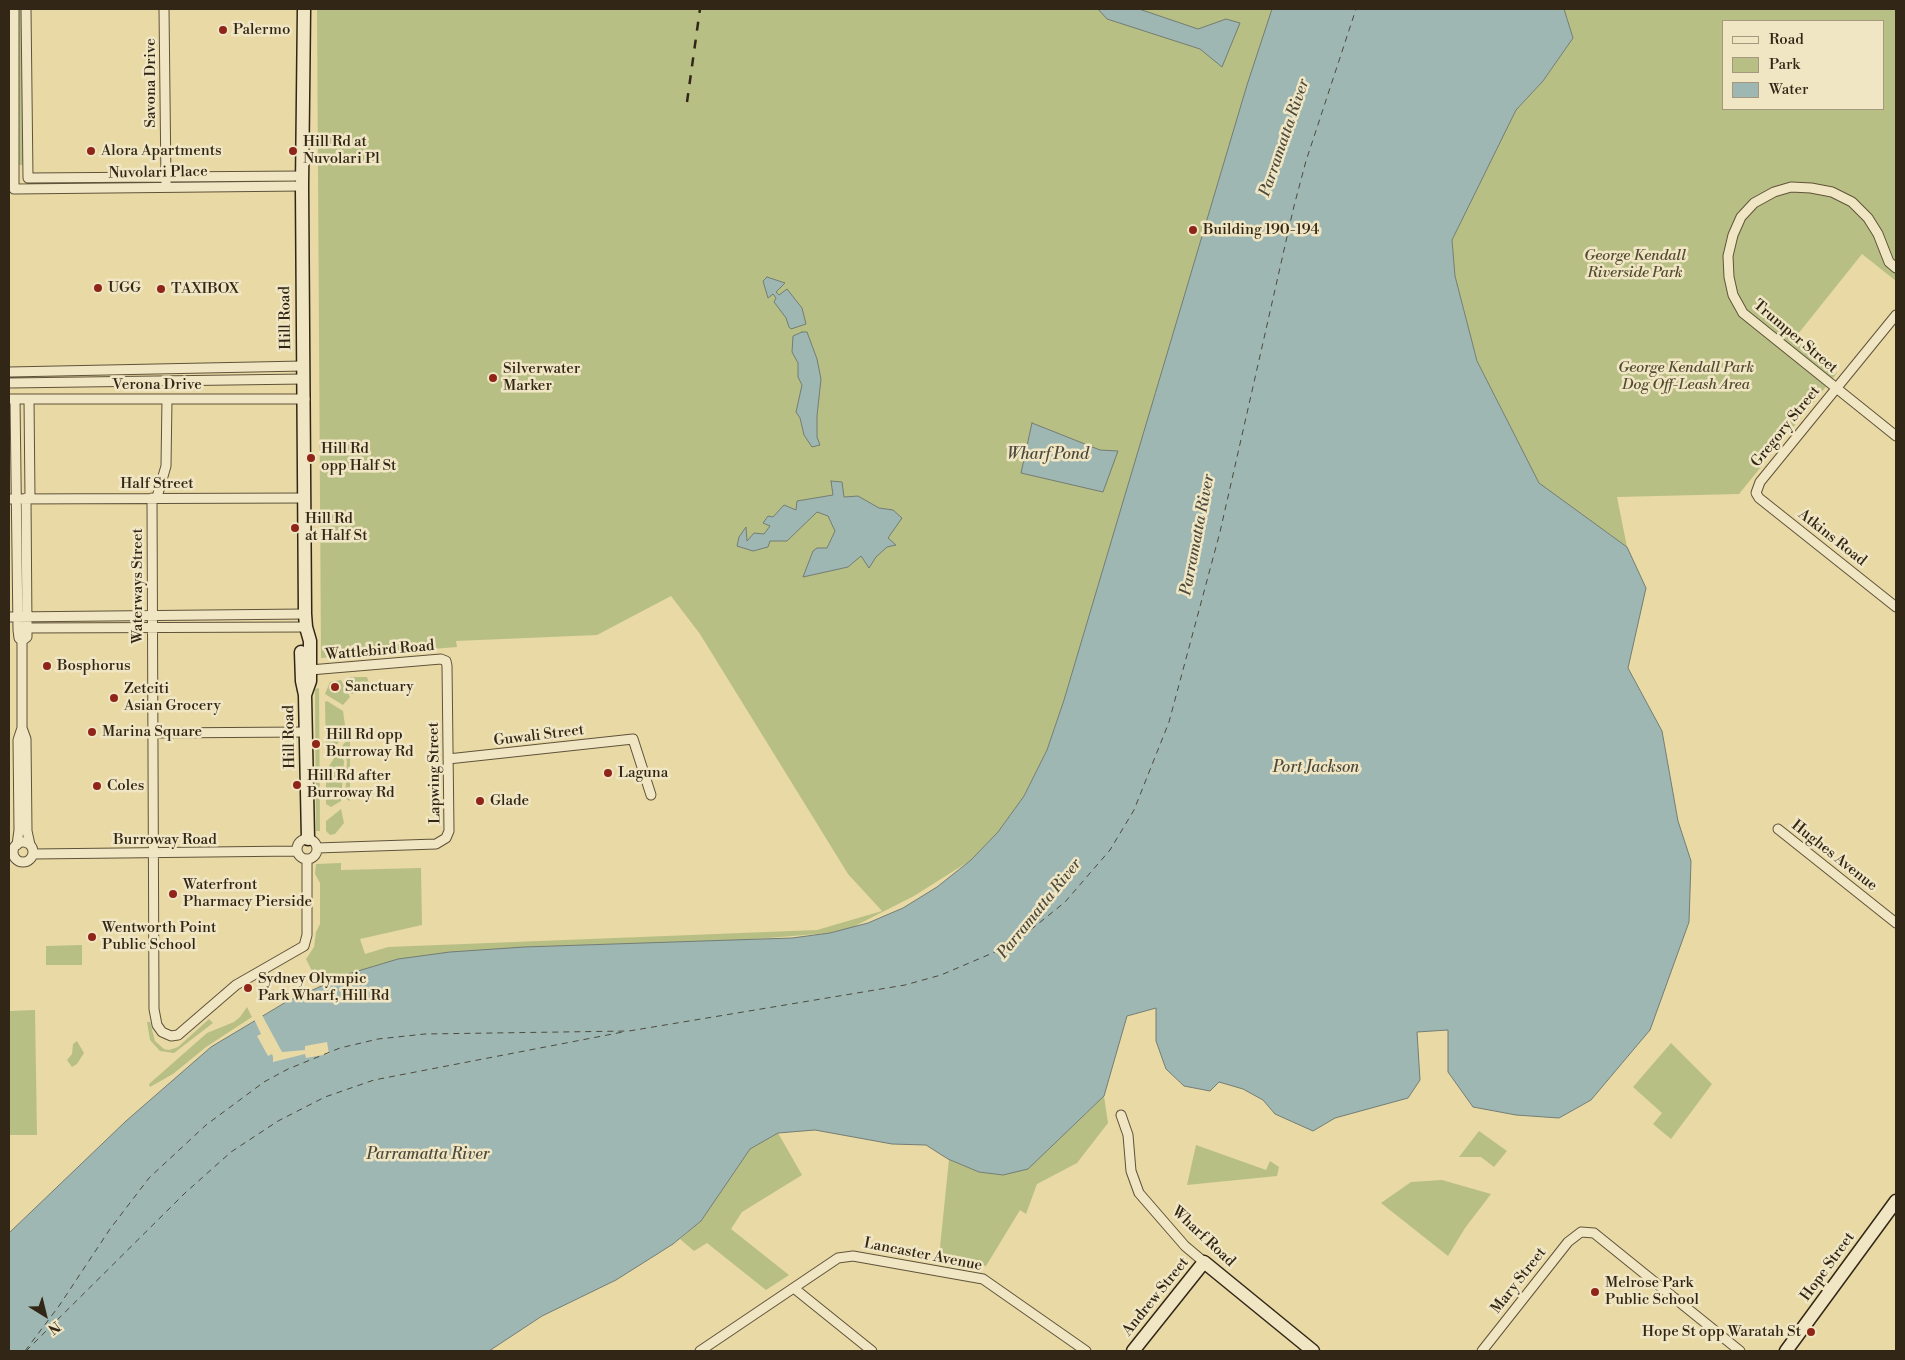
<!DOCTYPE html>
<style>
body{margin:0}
#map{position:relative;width:1905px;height:1360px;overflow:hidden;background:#e8d9a5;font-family:"Libre Bodoni",serif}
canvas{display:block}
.frame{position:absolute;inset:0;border:10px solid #322616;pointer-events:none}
.legend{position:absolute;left:1722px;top:20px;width:162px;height:90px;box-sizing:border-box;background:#f0e6c4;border:1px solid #a4997e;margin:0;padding:6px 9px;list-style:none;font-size:15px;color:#322616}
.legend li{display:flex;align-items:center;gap:10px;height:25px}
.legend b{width:25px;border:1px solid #a4997e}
.north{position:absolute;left:20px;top:1290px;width:50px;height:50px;-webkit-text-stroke:4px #f0e6c4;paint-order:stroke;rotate:144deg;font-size:14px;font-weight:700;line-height:20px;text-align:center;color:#322616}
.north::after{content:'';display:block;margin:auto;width:18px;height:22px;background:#322616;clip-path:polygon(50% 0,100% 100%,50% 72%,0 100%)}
</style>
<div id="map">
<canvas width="1905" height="1360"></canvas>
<div class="frame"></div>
<ul class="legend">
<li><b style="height:6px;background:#f0e6c4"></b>Road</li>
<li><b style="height:14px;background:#b8bf85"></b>Park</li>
<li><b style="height:14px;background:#9eb7b3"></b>Water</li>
</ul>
<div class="north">N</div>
</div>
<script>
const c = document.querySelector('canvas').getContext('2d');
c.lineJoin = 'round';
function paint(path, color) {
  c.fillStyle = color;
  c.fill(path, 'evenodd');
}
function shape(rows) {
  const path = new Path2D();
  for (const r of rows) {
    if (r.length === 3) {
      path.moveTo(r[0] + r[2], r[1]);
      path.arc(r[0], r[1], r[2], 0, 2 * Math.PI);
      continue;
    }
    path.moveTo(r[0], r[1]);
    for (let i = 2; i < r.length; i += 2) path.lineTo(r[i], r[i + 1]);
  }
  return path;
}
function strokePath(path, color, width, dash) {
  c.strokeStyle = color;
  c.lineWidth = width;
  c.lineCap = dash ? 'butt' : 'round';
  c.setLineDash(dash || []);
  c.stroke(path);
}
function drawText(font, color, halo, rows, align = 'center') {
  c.font = font + ' "Libre Bodoni",serif';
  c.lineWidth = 5;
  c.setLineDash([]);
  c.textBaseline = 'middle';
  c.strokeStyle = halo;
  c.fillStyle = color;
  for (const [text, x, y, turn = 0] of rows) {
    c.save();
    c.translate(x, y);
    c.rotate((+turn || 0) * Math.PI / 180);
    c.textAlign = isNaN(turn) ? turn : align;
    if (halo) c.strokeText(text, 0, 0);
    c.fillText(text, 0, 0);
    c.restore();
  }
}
paint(shape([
 [18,9,22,9,22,125,25,165,16,165],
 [317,9,1274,9,1064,700,1047,750,1024,796,998,832,971,860,914,896,849,929,830,933,359,971,320,987,306,959,314,947,316,932,320,924,320,883,315,874,316,864,341,863,341,870,421,868,422,925,360,939,365,954,388,947,817,930,882,911,848,874,700,634,671,596,597,635,456,641,457,647,321,658],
 [1564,9,1896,9,1896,281,1862,254,1794,339,1837,373,1739,494,1617,497,1627,547,1539,484,1477,361,1455,276,1452,240,1500,141,1516,110,1543,81,1573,38],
 [1724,21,1884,21,1884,109,1724,109],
 [350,677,367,677,370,686,362,690,361,686,352,690,355,693,351,694,346,681],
 [341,680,350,697,343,705,325,694,330,682],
 [319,688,320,831,316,831,315,689],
 [327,701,343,711,346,732,330,754,326,753,325,702],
 [350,737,350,801,345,798,347,761,342,746],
 [338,752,344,761,341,801,331,807,326,804,326,771],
 [341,809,344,823,335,834,330,835,326,831,326,821],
 [82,945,82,965,46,965,46,946],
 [247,1007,252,1017,206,1047,173,1074,150,1087,149,1084,207,1033,234,1022,240,1017],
 [35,1010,37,1135,9,1135,9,1011],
 [209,1019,213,1023,174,1053,160,1051,150,1040,147,1022,150,1022,155,1041,164,1049,169,1050,178,1047],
 [77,1041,84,1053,77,1064,72,1067,67,1060,72,1054,73,1044],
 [1671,1043,1712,1084,1671,1139,1653,1124,1662,1113,1633,1087],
 [1104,1096,1108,1123,1077,1163,1037,1184,1026,1214,1020,1210,986,1266,939,1257,949,1159,979,1172,1003,1175,1072,1127],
 [1479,1131,1507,1151,1494,1167,1481,1157,1459,1157],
 [778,1133,802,1175,742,1212,731,1229,789,1275,766,1290,707,1243,694,1251,680,1239,701,1221,750,1149],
 [1196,1145,1266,1170,1270,1161,1279,1167,1277,1176,1187,1185],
 [1442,1180,1491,1194,1465,1228,1448,1256,1381,1203,1411,1182]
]), '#b8bf85');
const water = shape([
 [1098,9,1139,9,1198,29,1226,19,1240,23,1222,67,1200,49,1107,19,1098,9],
 [1272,9,1564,9,1573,38,1543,81,1516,110,1452,240,1455,276,1477,361,1539,483,1627,547,1646,588,1628,668,1662,731,1678,821,1691,861,1689,922,1650,1030,1591,1100,1559,1118,1516,1115,1473,1107,1448,1072,1448,1030,1417,1032,1420,1080,1408,1098,1335,1118,1313,1131,1275,1114,1263,1100,1243,1089,1219,1082,1210,1091,1184,1086,1166,1069,1156,1041,1156,1008,1127,1016,1104,1096,1028,1169,1003,1175,979,1172,948,1159,926,1145,892,1144,815,1130,778,1133,750,1149,701,1221,673,1244,616,1280,542,1316,489,1351,9,1351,9,1233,126,1121,211,1047,286,1002,348,974,398,959,450,952,524,947,792,938,830,933,868,923,903,908,937,887,971,860,998,832,1024,796,1047,750,1064,700,1247,85,1272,9],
 [767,277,785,283,776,292,779,295,787,289,802,308,806,324,791,329,789,327,786,318,774,302,776,298,773,294,768,298,763,281,767,277],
 [802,332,807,332,817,359,821,379,817,416,817,437,820,445,812,447,804,435,800,418,796,412,802,385,798,377,798,363,792,352,793,336,802,332],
 [1032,423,1100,450,1118,451,1103,492,1021,473,1032,423],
 [831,481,842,482,844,497,858,496,879,508,893,510,902,518,888,538,896,545,887,547,876,557,869,568,861,556,848,567,803,577,813,551,817,548,827,548,835,531,828,516,817,512,787,541,770,541,768,547,753,551,737,546,739,537,746,527,747,541,754,533,764,534,770,526,763,523,768,516,773,517,784,505,796,510,797,501,833,495,831,481]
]);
paint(water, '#9eb7b3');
strokePath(water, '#737d74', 1);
paint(shape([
 [262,1015,282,1052,305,1050,305,1046,327,1042,329,1054,306,1058,305,1054,273,1062,273,1057,272,1054,268,1056,257,1036,261,1034,254,1019]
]), '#e8d9a5');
strokePath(shape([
 [25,1351,59,1306,110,1229,149,1178,206,1125,264,1082,288,1069,340,1048,378,1039,425,1034,629,1031,905,985,941,975,995,952,1028,932,1065,902,1110,850,1134,810,1169,722,1220,532,1294,206,1306,161,1356,9],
 [26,1351,185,1193,231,1152,278,1121,325,1097,374,1080,623,1032]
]), '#4d4a3d', 1, [6, 5]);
const street = shape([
 [14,9,14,189],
 [26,9,28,178],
 [164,9,166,183],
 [28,178,302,176],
 [14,189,302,186],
 [1896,268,1889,262,1878,234,1868,218,1852,202,1832,192,1811,188,1791,187,1774,192,1754,203,1741,217,1733,235,1728,256,1729,277,1733,295,1743,313,1896,436],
 [1896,315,1760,482,1756,493,1759,498,1896,607],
 [9,372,303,366],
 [9,383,304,379],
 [10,399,305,399],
 [15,399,18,630,19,638,22,641,27,637,27,628,26,498],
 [29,399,30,498],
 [157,497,166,466,167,399],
 [152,498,154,1009,157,1025,162,1032,171,1036,178,1035,236,985,304,946,307,935,307,859],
 [9,499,305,498],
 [9,617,305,614],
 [23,628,306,627],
 [22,641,22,728,26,739,27,831,30,845],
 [310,670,441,659,446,661,447,666,449,831,446,838,436,844,317,848],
 [153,733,306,732],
 [448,759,633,739,651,795],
 [1778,829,1896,923],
 [307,849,10],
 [23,852,10],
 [17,845,19,830,18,740,22,728],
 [33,854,297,851],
 [1121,1115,1128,1135,1131,1171,1139,1193,1185,1246,1204,1262],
 [795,1289,872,1351],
 [700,1351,838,1258,853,1256,983,1279,1086,1351],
 [1482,1351,1568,1242,1581,1232,1594,1233,1740,1351]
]);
const secondary = shape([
 [304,9,302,186,305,614,306,627,310,641,310,681,305,695],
 [301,652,302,681,305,695,308,839],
 [1133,1351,1204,1262,1313,1351],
 [1786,1351,1896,1201]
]);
strokePath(street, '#60533a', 11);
strokePath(secondary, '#322616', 15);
strokePath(street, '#f0e6c4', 9);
strokePath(secondary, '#f0e6c4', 12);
strokePath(shape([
 [687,102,700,9]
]), '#322616', 2.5, [9, 9]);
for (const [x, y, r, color] of [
 [223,30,5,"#8f2418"],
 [91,151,5,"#8f2418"],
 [293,151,5,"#8f2418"],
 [1193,230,5,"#8f2418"],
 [98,288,5,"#8f2418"],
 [161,289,5,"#8f2418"],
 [493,378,5,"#8f2418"],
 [311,458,5,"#8f2418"],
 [295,528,5,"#8f2418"],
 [47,666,5,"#8f2418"],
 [335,687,5,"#8f2418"],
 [114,698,5,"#8f2418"],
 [92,732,5,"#8f2418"],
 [316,744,5,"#8f2418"],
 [608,773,5,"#8f2418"],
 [297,785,5,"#8f2418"],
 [97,786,5,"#8f2418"],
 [480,801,5,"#8f2418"],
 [173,894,5,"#8f2418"],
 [92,937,5,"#8f2418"],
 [248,988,5,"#8f2418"],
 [1595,1292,5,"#8f2418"],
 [1811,1332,5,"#8f2418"]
]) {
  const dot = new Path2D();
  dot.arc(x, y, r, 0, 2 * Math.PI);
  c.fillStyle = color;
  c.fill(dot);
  strokePath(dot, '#f0e6c4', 2);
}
drawText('15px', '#322616', '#f0e6c4', [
 ["Palermo",233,30],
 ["Hill Rd at",303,142],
 ["Nuvolari Pl",303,159],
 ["Alora Apartments",101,151],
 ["Building 190-194",1203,230],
 ["UGG",108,288],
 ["TAXIBOX",171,289],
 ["Silverwater",503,369],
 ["Marker",503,386],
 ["Hill Rd",321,449],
 ["opp Half St",321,466],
 ["Hill Rd",305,519],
 ["at Half St",305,536],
 ["Bosphorus",57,666],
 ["Sanctuary",345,687],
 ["Zetciti",124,689],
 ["Asian Grocery",124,706],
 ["Marina Square",102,732],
 ["Hill Rd opp",326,735],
 ["Burroway Rd",326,752],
 ["Laguna",618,773],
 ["Hill Rd after",307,776],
 ["Burroway Rd",307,793],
 ["Coles",107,786],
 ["Glade",490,801],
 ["Waterfront",183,885],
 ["Pharmacy Pierside",183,902],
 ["Wentworth Point",102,928],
 ["Public School",102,945],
 ["Sydney Olympic",258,979],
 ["Park Wharf, Hill Rd",258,996],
 ["Melrose Park",1605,1283],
 ["Public School",1605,1300],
 ["Hope St opp Waratah St",1801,1332,"right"]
], 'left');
drawText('15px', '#322616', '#f0e6c4', [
 ["Savona Drive",151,83,-90],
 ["Nuvolari Place",158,173,-1],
 ["Hill Road",286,318,-91],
 ["Trumper Street",1795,337,40],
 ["Verona Drive",157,385],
 ["Gregory Street",1786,427,-51],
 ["Half Street",157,484],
 ["Atkins Road",1832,538,38],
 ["Waterways Street",138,586,-90],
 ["Wattlebird Road",380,651,-5],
 ["Guwali Street",539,736,-7],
 ["Hill Road",290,737,-91],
 ["Lapwing Street",435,773,-91],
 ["Burroway Road",165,840],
 ["Hughes Avenue",1834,856,38],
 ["Wharf Road",1203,1237,43],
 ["Lancaster Avenue",923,1255,11],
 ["Hope Street",1828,1267,-54],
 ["Mary Street",1519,1281,-52],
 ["Andrew Street",1156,1297,-51]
]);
drawText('italic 15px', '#544c32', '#f0e6c4', [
 ["George Kendall",1635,256],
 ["Riverside Park",1635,273],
 ["George Kendall Park",1686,368],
 ["Dog Off-Leash Area",1686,385]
]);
drawText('italic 16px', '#4d4a3d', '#f0e6c4', [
 ["Parramatta River",1285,138,-71],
 ["Wharf Pond",1048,455],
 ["Parramatta River",1198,535,-79],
 ["Port Jackson",1316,768],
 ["Parramatta River",1040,909,-51],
 ["Parramatta River",428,1155]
]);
</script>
